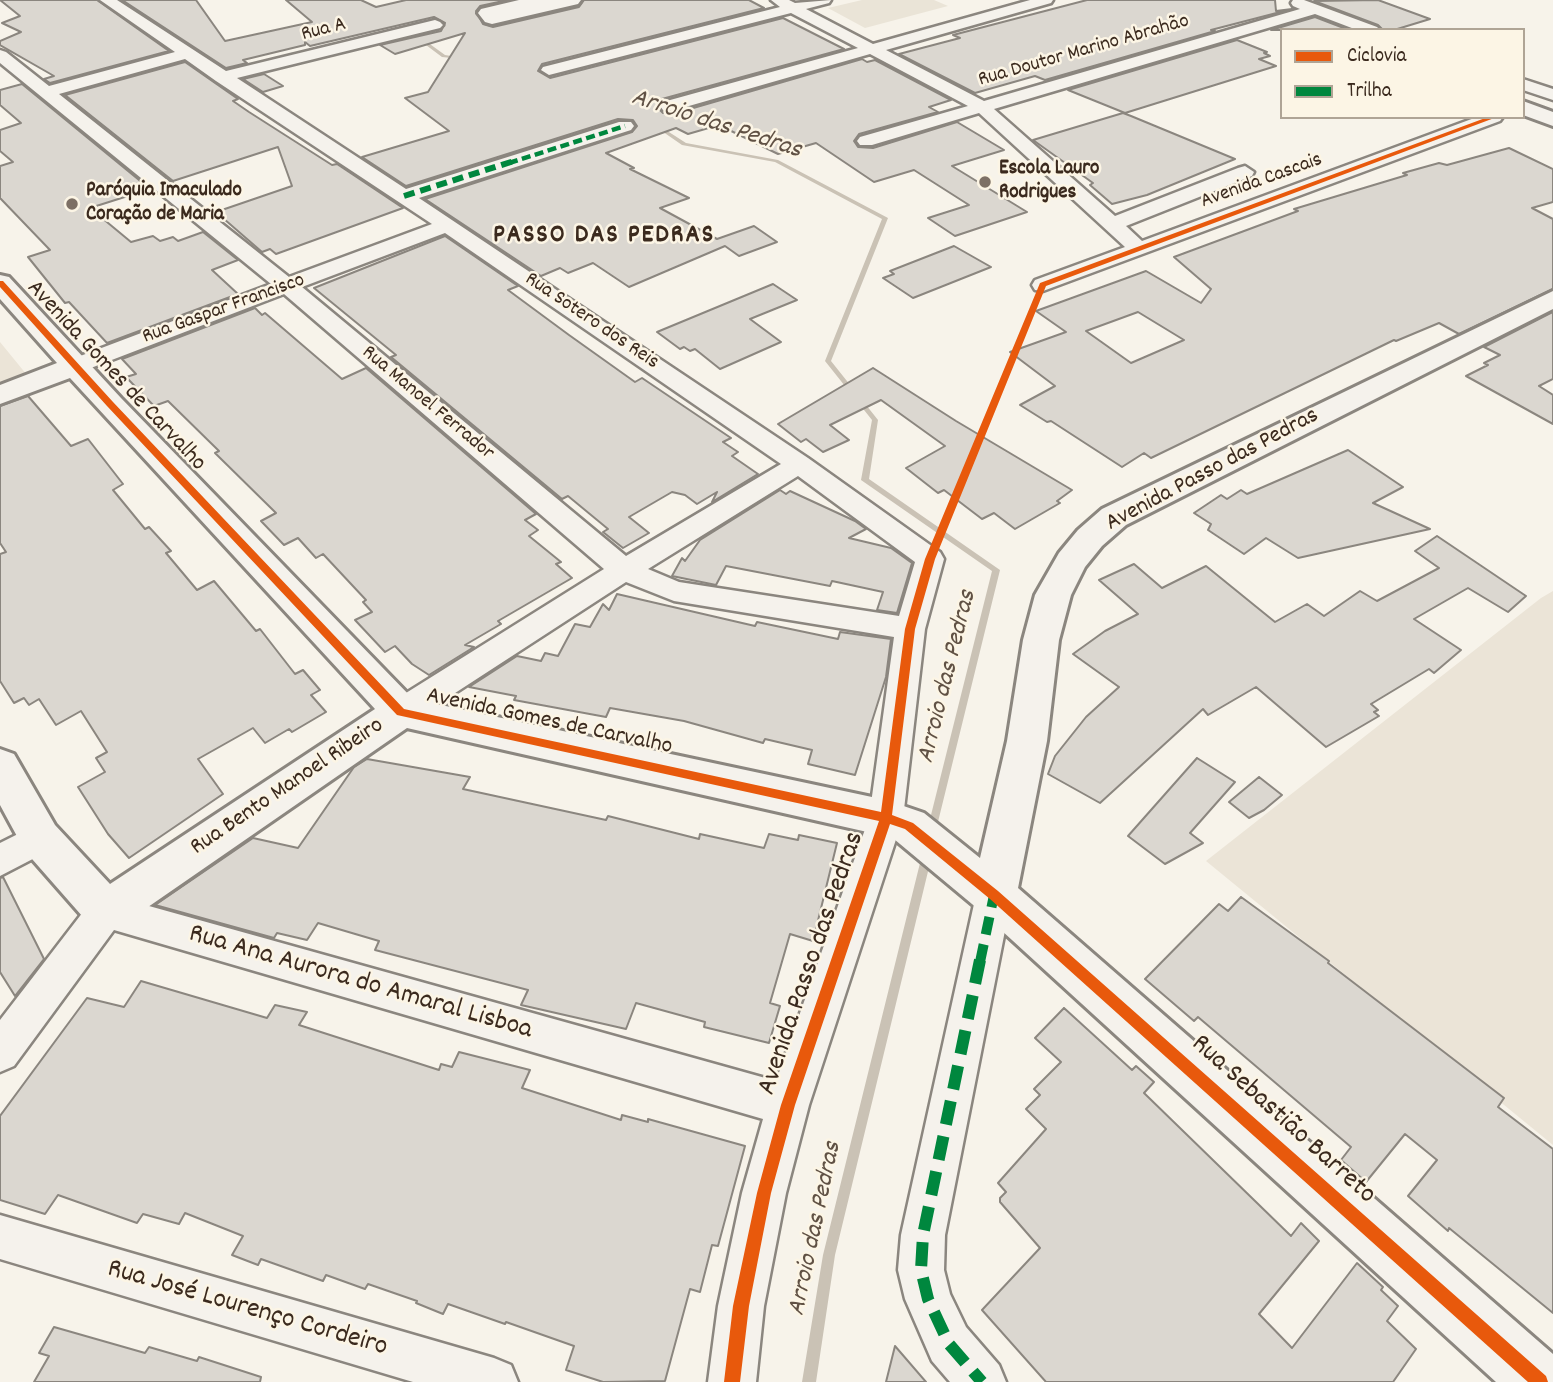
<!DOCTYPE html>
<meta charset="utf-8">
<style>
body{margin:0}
#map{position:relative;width:1553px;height:1382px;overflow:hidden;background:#f7f3ea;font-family:Dekko,sans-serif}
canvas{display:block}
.legend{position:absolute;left:1280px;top:28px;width:245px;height:91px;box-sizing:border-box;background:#fcf5e5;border:2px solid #afa495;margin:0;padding:9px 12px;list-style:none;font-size:21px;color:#3b2a1e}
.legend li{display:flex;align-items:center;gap:14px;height:35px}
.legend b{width:35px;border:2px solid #afa495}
</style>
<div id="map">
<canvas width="1553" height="1382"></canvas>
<ul class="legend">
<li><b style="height:9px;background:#e8590c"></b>Ciclovia</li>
<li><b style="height:9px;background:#00873e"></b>Trilha</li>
</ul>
</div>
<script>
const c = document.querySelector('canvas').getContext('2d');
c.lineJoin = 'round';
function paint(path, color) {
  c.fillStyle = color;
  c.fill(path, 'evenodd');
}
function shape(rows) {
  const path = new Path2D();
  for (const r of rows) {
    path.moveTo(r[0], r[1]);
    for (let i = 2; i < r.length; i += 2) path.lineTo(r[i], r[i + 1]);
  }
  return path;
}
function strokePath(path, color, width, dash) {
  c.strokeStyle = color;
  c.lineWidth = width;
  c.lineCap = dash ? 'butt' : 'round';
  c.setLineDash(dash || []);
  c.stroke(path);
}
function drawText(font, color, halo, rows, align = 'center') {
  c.font = font + ' Dekko,sans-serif';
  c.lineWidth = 5;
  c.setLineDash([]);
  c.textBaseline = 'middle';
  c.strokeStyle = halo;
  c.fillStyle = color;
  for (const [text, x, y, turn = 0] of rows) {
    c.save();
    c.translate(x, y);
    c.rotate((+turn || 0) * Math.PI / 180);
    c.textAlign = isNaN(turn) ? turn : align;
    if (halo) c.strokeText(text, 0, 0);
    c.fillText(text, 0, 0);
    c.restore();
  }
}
paint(shape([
 [0,342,27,375,0,386],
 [1553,591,1553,1145,1206,861,1541,598]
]), '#ebe4d7');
paint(shape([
 [862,0,934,0,948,6,865,28,828,8]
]), '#eae4d7');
paint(shape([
 [429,38,433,39,427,42,445,55,463,58,461,59,442,57,422,42,429,38],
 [658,125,686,143,778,160,888,218,831,361,878,420,869,479,1000,570,935,834,932,835,929,834,927,831,992,571,861,480,872,420,825,361,882,219,775,162,682,145,656,127,656,126,658,125],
 [927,851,930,852,932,855,835,1255,816,1382,802,1382,823,1255,922,855,924,852,927,851]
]), '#cac2b5');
const building = shape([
 [0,0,97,0,169,51,50,83,44,79,54,76,0,45,0,41,21,32,2,23,20,16,0,0],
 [122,0,196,0,225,41,312,22,286,0,361,0,376,7,406,0,508,0,480,6,476,11,483,24,493,27,579,7,584,0,749,0,764,8,542,64,538,71,550,78,783,18,844,49,662,99,658,108,663,113,676,113,862,59,867,62,875,60,951,100,929,107,938,112,859,134,854,141,858,147,873,148,957,122,1004,150,952,166,1027,212,955,236,928,218,969,205,914,170,874,182,816,143,778,154,719,125,688,134,676,128,606,153,634,168,630,169,689,198,660,208,717,239,754,226,777,242,739,256,725,246,629,287,593,263,568,273,560,268,541,276,425,199,632,132,637,126,633,120,618,119,406,186,362,157,449,131,405,98,428,92,465,33,395,54,380,45,441,31,445,23,434,17,310,46,305,42,305,45,243,60,247,63,226,68,122,0],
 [1087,0,1275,0,1276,11,1292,9,1211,30,1215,31,1045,80,1035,76,975,93,899,54,960,38,953,35,1087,0],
 [1378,0,1430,19,1394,30,1383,30,1378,25,1314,1,1378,0],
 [1315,17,1349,30,1271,30,1315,17],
 [1237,40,1267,52,1264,53,1270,56,1259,59,1276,66,1125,113,1068,90,1237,40],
 [185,62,238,99,233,101,249,112,332,165,337,164,403,208,276,254,270,249,262,252,216,212,292,186,278,147,173,181,65,95,185,62],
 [264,74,283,86,263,92,243,79,264,74],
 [22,84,150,189,90,208,131,242,153,236,160,241,173,237,178,241,203,232,238,260,212,270,238,294,107,343,69,302,65,303,28,257,50,250,0,198,0,166,13,162,0,151,0,130,21,123,0,105,0,90,22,84],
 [1123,113,1131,116,1235,159,1147,195,1112,204,1090,185,1093,183,1033,140,1123,113],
 [1509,148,1553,169,1553,202,1532,208,1553,219,1553,289,1459,334,1439,323,1396,341,1394,340,1151,458,1144,453,1122,467,1051,421,1047,422,1020,405,1055,386,1010,352,1066,332,1036,311,1146,271,1201,303,1211,289,1174,257,1298,211,1294,209,1407,175,1403,173,1439,163,1447,165,1509,148],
 [1138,312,1184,340,1131,363,1086,331,1138,312],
 [445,236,518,286,508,290,569,335,635,382,642,378,731,438,723,442,738,452,732,456,758,474,712,502,717,492,697,504,685,495,672,492,629,517,649,533,623,548,603,532,608,529,568,496,562,499,391,357,396,355,314,288,445,236],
 [954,246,991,267,913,298,883,278,894,274,890,271,954,246],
 [773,284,797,300,750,319,781,342,720,369,695,349,690,351,684,347,680,349,657,332,773,284],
 [255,308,262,315,265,313,342,379,366,368,536,514,525,520,538,530,529,536,561,562,556,564,572,578,498,621,501,624,465,645,474,647,429,675,412,664,395,646,385,652,355,620,372,612,363,602,366,600,323,554,316,558,298,538,284,545,261,521,276,513,215,453,219,451,168,401,154,406,126,377,136,374,122,359,255,308],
 [1553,312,1553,379,1539,386,1553,395,1553,424,1466,376,1488,365,1484,363,1500,355,1484,347,1553,312],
 [873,368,956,421,1072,490,1057,501,1060,503,1015,529,994,513,982,519,944,490,938,493,906,468,945,446,881,400,830,425,849,440,823,452,806,439,801,442,778,424,873,368],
 [28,396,71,446,88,439,123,484,113,490,145,529,149,527,171,551,166,553,197,590,214,581,256,631,260,629,295,674,303,670,320,690,311,695,326,712,292,732,289,729,265,743,253,728,198,759,223,794,129,858,108,834,78,787,105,772,96,758,107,752,81,711,56,725,39,699,29,705,24,698,14,703,0,681,0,554,6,552,0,543,0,406,28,396],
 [1348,450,1403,487,1373,503,1430,529,1298,558,1266,538,1244,554,1208,530,1211,524,1194,513,1221,495,1227,499,1241,490,1247,494,1348,450],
 [780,490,786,494,790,491,855,521,866,529,849,538,891,548,912,563,897,613,877,610,883,592,832,581,830,586,726,566,716,585,672,576,682,558,685,561,700,540,780,490],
 [1437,536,1526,596,1508,612,1468,588,1414,619,1461,650,1434,673,1429,669,1371,704,1378,710,1374,712,1379,716,1326,747,1256,687,1208,715,1203,709,1100,803,1048,774,1055,756,1086,717,1119,687,1073,654,1105,631,1138,614,1099,580,1134,564,1162,588,1206,566,1275,622,1307,604,1324,616,1360,591,1377,601,1439,568,1415,551,1437,536],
 [617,594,755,626,757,622,838,639,840,632,891,639,886,677,855,775,808,764,812,750,765,739,763,743,684,721,610,708,606,717,514,700,516,696,469,687,517,656,541,661,545,653,558,656,575,624,590,627,603,604,609,610,617,594],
 [1197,758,1235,782,1190,833,1203,843,1165,864,1128,836,1197,758],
 [367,759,470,777,463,789,606,820,608,816,699,839,700,834,764,848,769,834,798,840,799,835,837,843,813,941,790,934,770,1003,780,1006,769,1043,704,1027,705,1022,636,1003,626,1029,521,1005,528,990,375,950,379,941,318,923,307,940,277,933,274,938,155,905,253,838,298,848,354,767,367,759],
 [1259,777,1282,795,1264,810,1249,818,1229,802,1259,777],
 [3,877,44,959,15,996,0,972,0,878,3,877],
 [1241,897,1329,961,1328,963,1504,1098,1498,1107,1553,1149,1553,1313,1449,1228,1448,1231,1408,1196,1437,1160,1405,1134,1366,1182,1341,1160,1351,1147,1198,1017,1194,1021,1145,979,1219,904,1228,911,1241,897],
 [141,981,267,1018,275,1005,307,1012,299,1025,439,1070,441,1064,452,1067,459,1052,530,1070,522,1088,621,1120,622,1115,648,1122,648,1119,745,1146,718,1246,712,1245,700,1292,690,1289,665,1381,603,1382,566,1370,574,1346,506,1322,505,1324,448,1304,443,1314,416,1303,417,1301,368,1284,365,1289,326,1275,323,1281,261,1259,258,1265,232,1255,243,1236,185,1213,179,1224,143,1214,137,1223,58,1195,45,1214,0,1200,0,1116,87,998,124,1007,141,981],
 [1064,1008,1132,1070,1136,1066,1154,1082,1144,1093,1291,1236,1301,1223,1319,1241,1259,1314,1292,1348,1357,1263,1383,1287,1381,1290,1398,1306,1387,1321,1416,1349,1393,1382,1046,1382,982,1310,1040,1248,1000,1202,1000,1198,1006,1192,998,1183,1046,1129,1026,1109,1040,1095,1034,1089,1061,1062,1035,1038,1064,1008],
 [54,1327,145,1353,149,1347,197,1361,199,1357,261,1377,260,1382,34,1382,49,1356,39,1353,54,1327],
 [895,1346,926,1382,886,1382,895,1346]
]);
paint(building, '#dbd7d0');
strokePath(building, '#8b867f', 2);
const street = shape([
 [100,0,117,0,226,71,435,20,440,22,443,25,440,28,237,78,406,189,619,122,631,122,634,126,631,130,419,198,808,458,940,552,944,559,925,629,903,818,809,1105,786,1193,764,1306,756,1382,708,1382,718,1306,742,1193,763,1119,114,930,14,1066,0,1072,0,1020,93,899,106,894,776,1081,869,818,894,637,674,601,626,582,412,721,401,724,390,721,385,712,390,703,604,569,284,294,83,371,67,371,63,366,67,361,271,284,0,63,0,50,6,52,49,86,175,52,100,0],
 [185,59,216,81,432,224,289,277,59,94,185,59],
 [445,233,781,464,626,556,302,287,445,233],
 [798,476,915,562,899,616,679,582,648,569,798,476],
 [771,0,789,0,795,3,831,0,829,3,806,9,873,44,1030,0,1053,0,1051,3,886,50,984,101,1300,9,1293,6,1291,3,1293,0,1304,0,1377,27,1380,30,1357,30,1315,14,994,109,1115,216,1238,168,1245,166,1254,172,1252,176,1126,226,1142,241,1477,117,1503,117,1500,121,1043,291,1035,290,1032,285,1035,280,1125,247,979,113,872,145,860,145,857,141,860,137,968,106,870,54,675,110,663,110,660,106,663,102,858,48,791,13,549,75,541,70,543,67,780,7,771,0],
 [1523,79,1553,89,1553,100,1523,90,1523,79],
 [40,823,52,827,58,838,52,849,0,876,0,843,40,823],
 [994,879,1007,884,1012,895,945,1235,944,1270,950,1294,966,1327,999,1365,1006,1382,950,1382,932,1361,905,1299,898,1270,901,1235,976,895,981,884,994,879],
 [0,1215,494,1358,511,1365,518,1382,413,1382,0,1259,0,1215]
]);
const secondary = shape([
 [519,0,581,0,578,4,492,24,485,22,478,13,481,9,519,0],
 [1523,101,1553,112,1553,126,1523,115,1523,101],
 [0,275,9,277,121,398,413,699,886,800,924,813,980,858,1007,741,1023,640,1035,595,1059,553,1078,530,1102,509,1553,291,1553,309,1126,525,1102,546,1085,567,1071,595,1059,640,1047,741,1018,888,1553,1354,1553,1382,1496,1382,978,909,894,839,885,836,407,728,122,925,106,931,90,925,25,851,0,805,0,749,14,754,55,825,110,884,375,709,70,378,0,404,0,385,57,363,0,299,0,275]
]);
strokePath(street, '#8b867f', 5);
strokePath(secondary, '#8b867f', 6);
paint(street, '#f5f2ec');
paint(secondary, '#f5f2ec');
strokePath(shape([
 [509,163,625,126]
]), '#00873e', 4.5, [9, 4.5]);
strokePath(shape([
 [404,196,514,161]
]), '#00873e', 6, [11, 6]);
strokePath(shape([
 [980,962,994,895]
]), '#00873e', 10, [18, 10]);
strokePath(shape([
 [980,960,923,1235,921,1270,928,1299,949,1344,982,1382]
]), '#00873e', 12, [24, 12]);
paint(shape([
 [1488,117,1497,117,1046,286,935,559,915,629,892,815,913,823,998,891,1546,1376,1548,1382,1528,1382,990,899,905,829,890,824,795,1105,771,1193,749,1306,740,1382,724,1382,733,1306,757,1193,781,1105,879,821,397,715,107,406,0,287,0,281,3,281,113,402,404,709,881,812,905,629,925,559,1040,283,1488,117]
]), '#e8590c');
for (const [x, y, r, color] of [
 [985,182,7,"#7d7065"],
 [72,204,7,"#7d7065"]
]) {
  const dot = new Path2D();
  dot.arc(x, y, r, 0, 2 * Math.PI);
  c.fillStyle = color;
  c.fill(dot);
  strokePath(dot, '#fcf5e5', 2.5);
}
drawText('21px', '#3b2a1e', '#fcf5e5', [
 ["Rua A",324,31,-14],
 ["Rua Doutor Marino Abrahão",1084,52,-16],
 ["Avenida Cascais",1262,182,-20],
 ["Rua Gaspar Francisco",224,310,-20],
 ["Rua Sotero dos Reis",591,322,34],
 ["Rua Manoel Ferrador",427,404,40]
]);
drawText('bold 21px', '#3b2a1e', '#fcf5e5', [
 ["Escola Lauro",999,170],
 ["Rodrigues",999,194],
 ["Paróquia Imaculado",86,192],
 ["Coração de Maria",86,216]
], 'left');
drawText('24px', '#3b2a1e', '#fcf5e5', [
 ["Avenida Gomes de Carvalho",115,377,47],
 ["Avenida Passo das Pedras",1213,471,-28],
 ["Avenida Gomes de Carvalho",549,723,12],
 ["Rua Bento Manoel Ribeiro",288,788,-34]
]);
drawText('italic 26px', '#605144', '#fcf5e5', [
 ["Arroio das Pedras",716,126,18],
 ["Arroio das Pedras",949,677,-76],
 ["Arroio das Pedras",817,1229,-78]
]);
c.letterSpacing = '2px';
drawText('bold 26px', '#3b2a1e', '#fcf5e5', [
 ["PASSO DAS PEDRAS",604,237]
]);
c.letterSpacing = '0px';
drawText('28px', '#3b2a1e', '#fcf5e5', [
 ["Avenida Passo das Pedras",813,964,-71],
 ["Rua Ana Aurora do Amaral Lisboa",360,984,16],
 ["Rua Sebastião Barreto",1282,1121,42],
 ["Rua José Lourenço Cordeiro",247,1310,16]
]);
</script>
